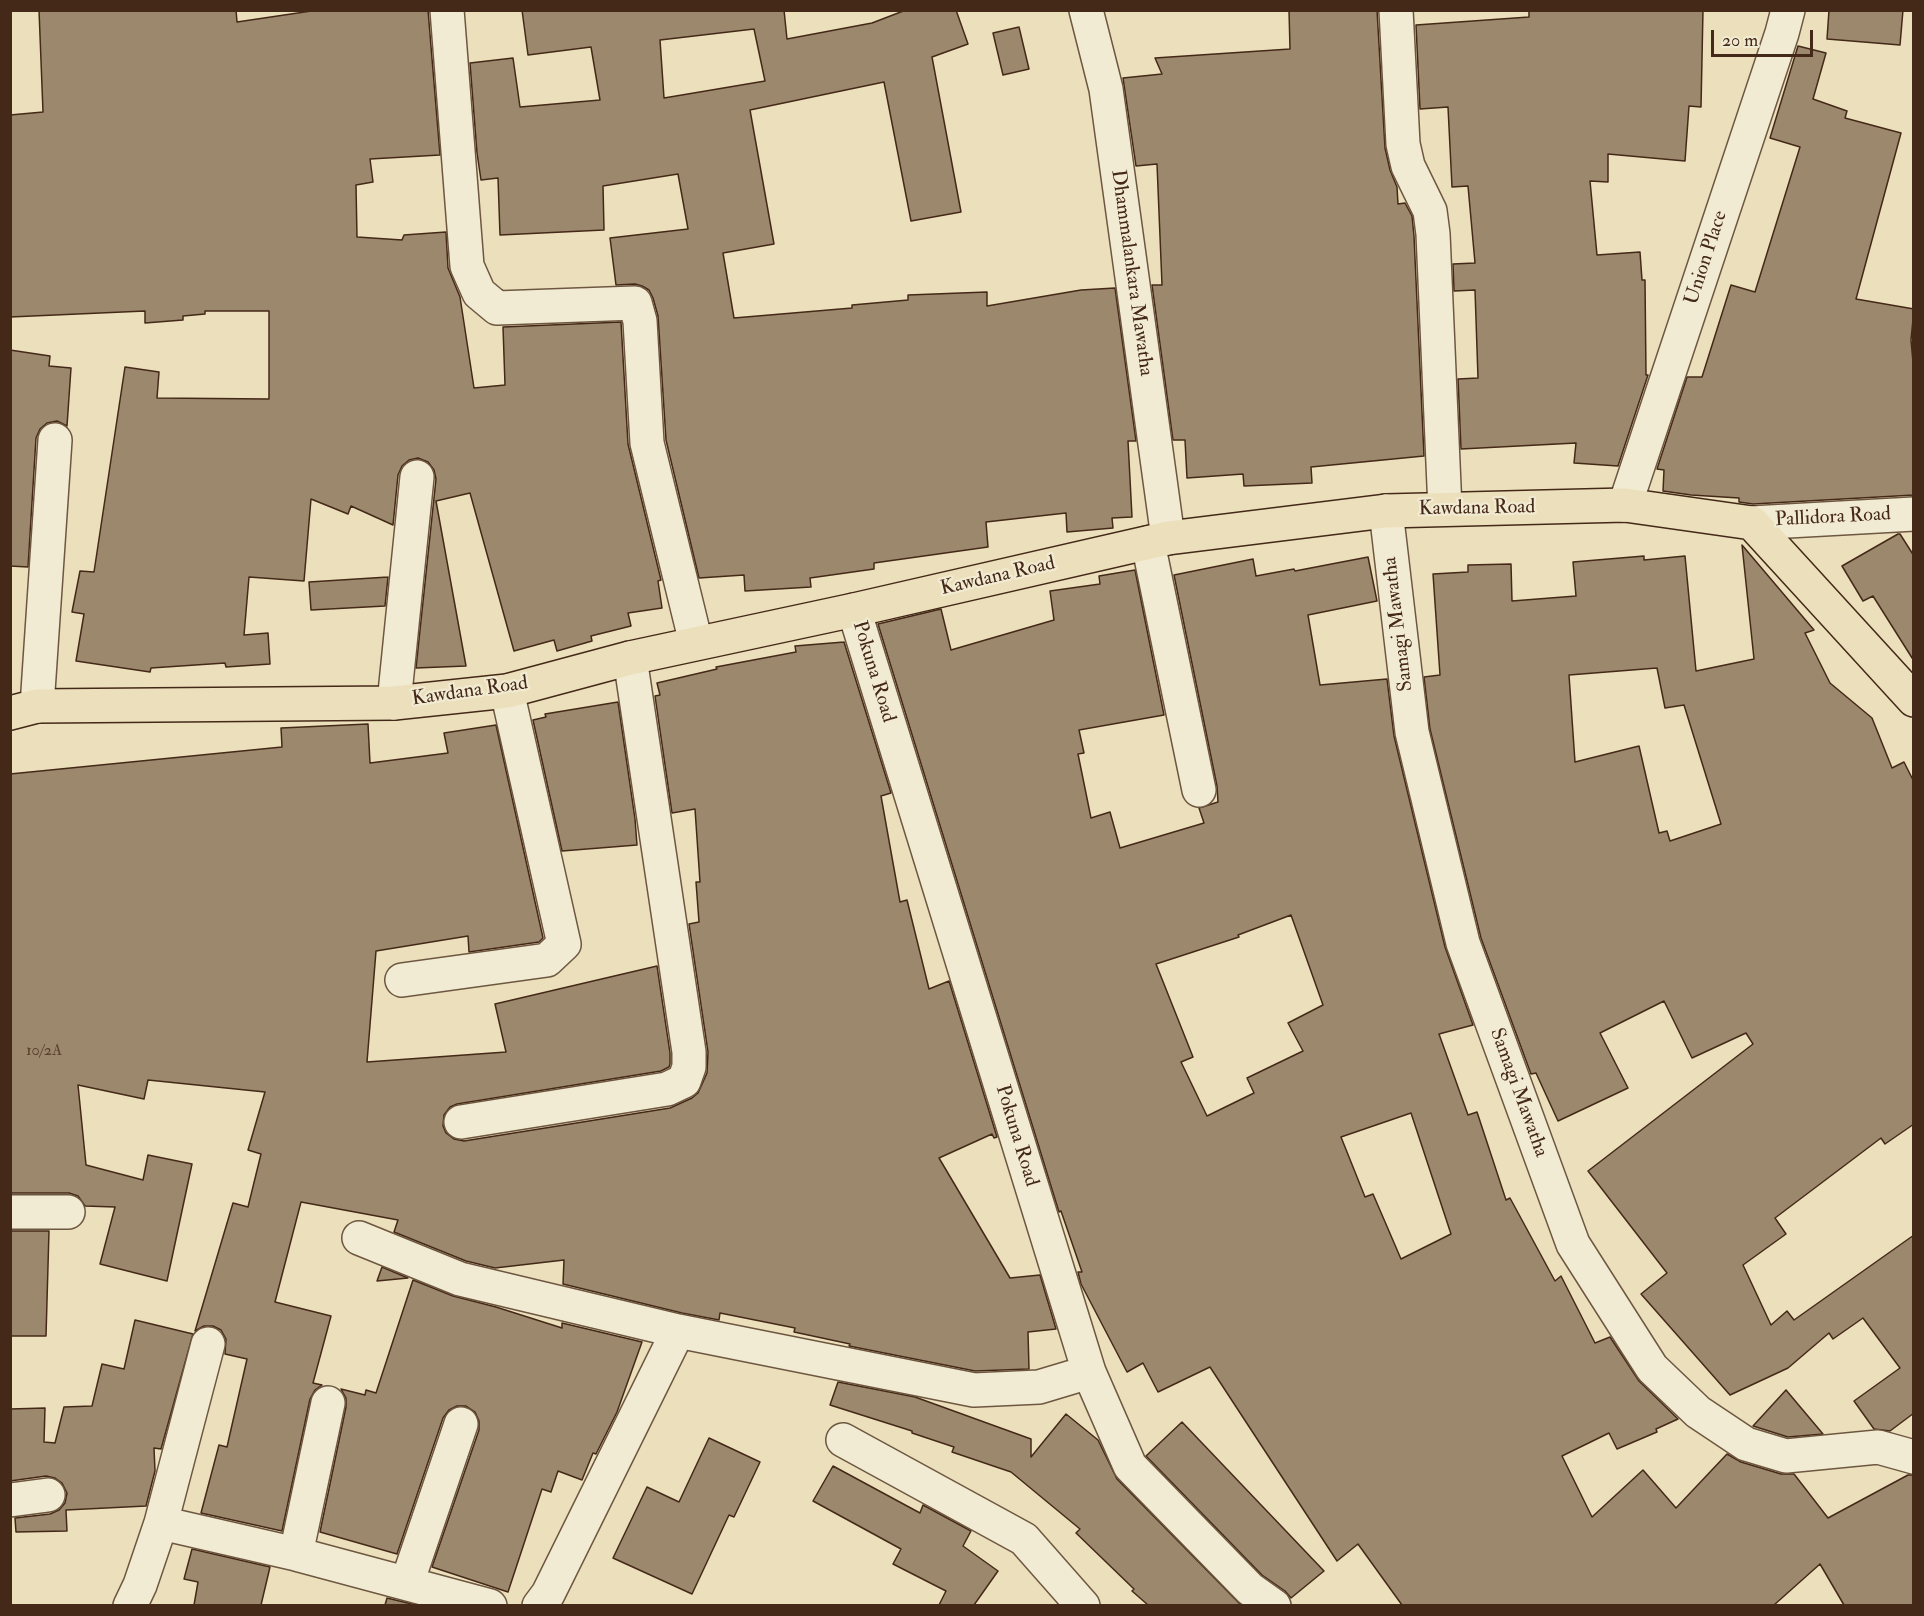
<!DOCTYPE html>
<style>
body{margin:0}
#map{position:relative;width:1924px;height:1616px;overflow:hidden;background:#ebe0bb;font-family:"IM FELL Double Pica",serif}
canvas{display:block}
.frame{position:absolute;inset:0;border:12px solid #452918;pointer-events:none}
.scale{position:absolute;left:1711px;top:30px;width:102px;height:27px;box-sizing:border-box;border:3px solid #452918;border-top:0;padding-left:8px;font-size:18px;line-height:21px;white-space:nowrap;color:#452918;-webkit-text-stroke:4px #f2ebd3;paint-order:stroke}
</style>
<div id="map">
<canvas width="1924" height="1616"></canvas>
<div class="frame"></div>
<div class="scale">20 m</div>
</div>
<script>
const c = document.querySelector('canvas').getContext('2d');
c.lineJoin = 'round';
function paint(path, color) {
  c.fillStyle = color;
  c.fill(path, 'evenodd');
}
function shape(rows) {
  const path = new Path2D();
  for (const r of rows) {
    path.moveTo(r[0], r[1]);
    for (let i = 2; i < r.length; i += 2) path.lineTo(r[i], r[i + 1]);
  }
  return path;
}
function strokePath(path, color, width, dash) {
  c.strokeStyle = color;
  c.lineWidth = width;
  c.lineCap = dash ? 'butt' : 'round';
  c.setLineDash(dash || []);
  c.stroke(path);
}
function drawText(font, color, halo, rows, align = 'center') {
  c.font = font + ' "IM FELL Double Pica",serif';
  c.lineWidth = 4.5;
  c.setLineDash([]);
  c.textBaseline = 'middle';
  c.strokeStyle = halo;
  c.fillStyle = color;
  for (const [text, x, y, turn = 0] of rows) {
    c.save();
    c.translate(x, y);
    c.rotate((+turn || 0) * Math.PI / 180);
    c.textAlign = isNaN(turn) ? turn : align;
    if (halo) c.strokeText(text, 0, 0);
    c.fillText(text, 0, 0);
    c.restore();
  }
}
const building = shape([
 [39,10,236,10,237,22,318,10,428,10,440,155,370,159,373,182,356,185,357,237,402,240,404,235,446,232,448,268,460,297,474,388,505,385,503,327,621,322,628,444,661,580,658,581,662,608,628,613,631,626,591,636,592,641,557,651,554,640,514,651,470,493,436,501,466,666,416,668,436,479,434,470,428,462,418,458,409,460,402,466,398,475,393,525,351,506,348,514,311,499,304,581,249,577,244,635,268,633,270,664,226,667,225,663,151,668,150,672,76,661,84,614,72,612,80,571,94,572,125,367,159,372,157,398,269,399,269,311,205,311,205,314,183,316,183,320,145,323,145,311,10,317,10,115,43,112,39,10],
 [522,10,784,10,787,39,872,23,906,10,956,10,968,44,932,57,961,212,911,221,884,82,750,110,774,244,723,253,734,318,852,308,852,305,908,300,908,295,987,292,987,306,1081,290,1115,288,1136,441,1128,441,1132,517,1112,518,1113,528,1067,532,1066,513,986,522,988,547,874,563,874,569,810,578,811,587,745,591,744,575,699,578,666,440,658,316,653,298,649,290,642,286,635,284,616,285,610,238,688,229,678,174,603,186,604,230,500,235,498,178,481,180,477,153,470,63,513,58,520,107,600,100,591,47,528,55,522,10],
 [754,29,765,81,664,98,660,40,754,29],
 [1289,10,1377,10,1385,148,1390,170,1397,187,1398,204,1405,203,1412,216,1414,236,1424,456,1311,467,1312,483,1244,486,1243,474,1187,478,1185,440,1173,440,1152,285,1162,285,1157,164,1136,166,1123,78,1162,74,1155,58,1290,49,1289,10],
 [1529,10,1703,10,1701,107,1689,106,1685,161,1608,154,1608,182,1590,181,1597,255,1640,252,1642,280,1645,280,1646,375,1648,375,1618,466,1574,463,1576,443,1461,449,1458,379,1478,378,1475,290,1454,291,1453,264,1475,263,1468,186,1452,187,1448,107,1420,109,1416,25,1529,17,1529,10],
 [1829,10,1903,10,1900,45,1827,39,1829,10],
 [1019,27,1029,69,1003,75,993,33,1019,27],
 [1798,46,1826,53,1813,99,1847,111,1845,118,1901,133,1856,299,1914,309,1911,340,1914,373,1914,495,1753,504,1739,502,1739,498,1691,495,1663,491,1664,470,1657,469,1687,377,1702,377,1731,285,1755,292,1800,147,1770,138,1798,46],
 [10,350,50,356,49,366,71,368,67,426,57,421,47,423,40,429,36,438,28,567,10,566,10,350],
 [1898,534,1900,534,1914,556,1914,661,1873,596,1863,601,1842,566,1898,534],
 [1742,545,1814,630,1805,633,1830,683,1872,718,1892,768,1904,762,1914,782,1914,1124,1885,1144,1881,1138,1775,1218,1786,1234,1743,1265,1771,1325,1787,1311,1794,1320,1914,1235,1914,1413,1890,1431,1874,1429,1854,1401,1900,1368,1863,1318,1833,1339,1829,1333,1788,1368,1730,1395,1641,1294,1667,1273,1588,1171,1753,1044,1746,1033,1692,1058,1664,1001,1600,1033,1628,1088,1558,1121,1536,1073,1531,1074,1481,938,1430,729,1424,677,1440,675,1433,574,1468,572,1468,565,1511,564,1512,601,1576,596,1573,562,1644,556,1644,560,1685,556,1696,671,1754,659,1742,545],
 [1657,668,1665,708,1684,705,1721,824,1670,841,1667,831,1659,833,1639,746,1575,762,1569,675,1657,668],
 [1368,557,1377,601,1308,615,1320,685,1387,679,1394,736,1445,947,1473,1025,1439,1034,1468,1115,1477,1112,1506,1200,1510,1198,1555,1281,1561,1276,1595,1343,1610,1337,1639,1381,1678,1419,1656,1429,1657,1432,1617,1449,1609,1433,1562,1456,1592,1517,1643,1470,1676,1508,1727,1454,1741,1462,1781,1474,1794,1474,1828,1518,1908,1475,1914,1475,1914,1605,1844,1605,1820,1564,1774,1605,1402,1605,1358,1544,1337,1561,1210,1367,1158,1392,1143,1363,1127,1372,1081,1284,1078,1272,1082,1272,1061,1211,1059,1212,878,624,941,609,951,650,1054,620,1050,591,1100,584,1099,576,1135,570,1164,715,1079,730,1084,753,1078,754,1091,818,1110,812,1120,848,1204,823,1199,808,1218,802,1217,786,1174,575,1253,559,1256,576,1294,569,1295,571,1368,557],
 [1291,915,1323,1005,1288,1023,1303,1051,1247,1078,1254,1093,1207,1116,1181,1062,1193,1057,1156,964,1239,937,1238,935,1291,915],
 [1411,1113,1451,1234,1401,1259,1373,1194,1365,1197,1341,1137,1411,1113],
 [388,577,385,606,311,610,309,582,388,577],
 [844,642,891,793,881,796,900,902,907,900,929,989,949,981,997,1137,994,1138,992,1134,939,1158,1010,1278,1040,1275,1056,1329,1028,1332,1029,1369,975,1371,849,1346,850,1344,794,1332,795,1328,720,1313,719,1320,682,1313,563,1284,564,1260,495,1268,466,1261,394,1232,398,1220,301,1202,275,1302,331,1316,313,1383,322,1385,315,1390,310,1399,282,1531,201,1513,219,1445,227,1447,247,1359,225,1354,226,1339,221,1330,213,1326,204,1326,195,1331,233,1203,248,1207,261,1154,248,1150,265,1092,148,1080,144,1099,78,1085,86,1165,143,1180,148,1155,192,1164,167,1281,100,1264,115,1207,85,1206,78,1196,69,1193,10,1193,10,774,282,747,281,728,368,724,370,763,448,753,444,733,496,725,543,938,539,942,469,952,468,936,376,951,367,1062,506,1052,495,1004,657,966,670,1053,670,1064,669,1067,661,1071,457,1104,450,1107,444,1115,443,1126,446,1133,454,1139,464,1141,670,1108,692,1098,698,1093,707,1073,708,1052,689,924,699,922,696,882,700,882,695,809,672,813,655,696,660,695,657,683,717,669,716,667,796,652,795,646,844,642],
 [618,702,635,819,637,845,562,851,533,720,546,717,545,714,618,702],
 [10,1231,49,1231,46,1336,10,1336,10,1231],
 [382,1267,408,1278,377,1281,382,1267],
 [413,1280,453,1296,496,1307,562,1328,562,1323,642,1342,617,1412,596,1454,593,1453,582,1480,558,1471,551,1492,542,1489,508,1592,432,1567,479,1430,479,1421,475,1412,466,1406,457,1406,449,1410,443,1418,397,1554,320,1532,346,1407,346,1398,341,1389,365,1395,366,1390,376,1393,413,1280],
 [135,1320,193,1334,161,1449,154,1448,155,1471,146,1506,66,1510,67,1531,16,1532,15,1518,50,1514,59,1510,65,1503,67,1493,62,1483,55,1478,46,1476,10,1481,10,1409,45,1408,44,1442,55,1443,64,1407,92,1406,102,1364,124,1369,135,1320],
 [838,1382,915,1397,1031,1439,1031,1457,1066,1414,1098,1440,1117,1479,1241,1605,1148,1605,1132,1591,1134,1589,1076,1533,1080,1529,1011,1472,952,1452,954,1447,912,1433,912,1431,830,1405,838,1382],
 [1786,1390,1823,1434,1788,1437,1753,1426,1786,1390],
 [1182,1422,1324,1571,1291,1598,1285,1591,1262,1575,1146,1456,1182,1422],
 [709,1438,760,1462,734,1517,729,1515,692,1594,613,1558,647,1487,679,1502,709,1438],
 [833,1466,920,1513,923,1505,971,1531,963,1546,998,1571,974,1605,939,1605,946,1591,893,1564,901,1549,813,1501,833,1466],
 [192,1549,270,1567,261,1605,194,1605,198,1582,184,1579,192,1549],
 [387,1598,416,1605,385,1605,387,1598]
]);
paint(building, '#9b886d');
strokePath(building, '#452918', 1.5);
const minor = shape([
 [447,10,467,266,479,293,497,308,635,303,640,321,647,443,696,643],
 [1086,10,1106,89,1168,538],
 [1396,10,1403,144,1408,166,1430,211,1433,234,1445,509],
 [1625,505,1782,33,1788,10],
 [1386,511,1412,732,1463,943,1573,1244,1652,1368,1698,1412,1746,1444,1786,1456,1878,1447,1914,1457],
 [1752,523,1914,514],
 [1148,543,1199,790],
 [854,610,1089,1372,1130,1466,1250,1589,1274,1606],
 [394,703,417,477],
 [37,706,55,440],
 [402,980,547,960,564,944,507,691],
 [461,1122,667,1089,684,1081,689,1067,689,1052,630,658],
 [10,1212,68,1212],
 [359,1238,460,1279,678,1331,974,1390,1039,1387,1089,1372],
 [843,1440,1024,1539,1083,1606],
 [10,1500,48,1495],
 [161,1523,296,1554,490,1606],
 [296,1554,328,1403],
 [407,1583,461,1424],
 [130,1606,140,1585,161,1523,208,1344],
 [539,1606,548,1594,678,1331]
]);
const major = shape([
 [10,713,37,706,394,703,507,691,630,658,854,610,1168,538,1386,511,1625,505,1752,523,1914,700]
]);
strokePath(minor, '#6e5741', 36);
strokePath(major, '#452918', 36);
strokePath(minor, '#f2ebd3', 33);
strokePath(major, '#ebe0bb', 33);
drawText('16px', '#5a412d', null, [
 ["10/2A",44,1052]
]);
drawText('20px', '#452918', '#f2ebd3', [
 ["Union Place",1707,258,-72],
 ["Dhammalankara Mawatha",1131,273,82],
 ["Kawdana Road",1477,509,-1],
 ["Pallidora Road",1833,518,-3],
 ["Kawdana Road",998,577,-13],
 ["Samagi Mawatha",1399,624,-97],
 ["Pokuna Road",873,672,73],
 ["Kawdana Road",470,692,-8],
 ["Samagi Mawatha",1518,1093,70],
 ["Pokuna Road",1016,1136,73]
]);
</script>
